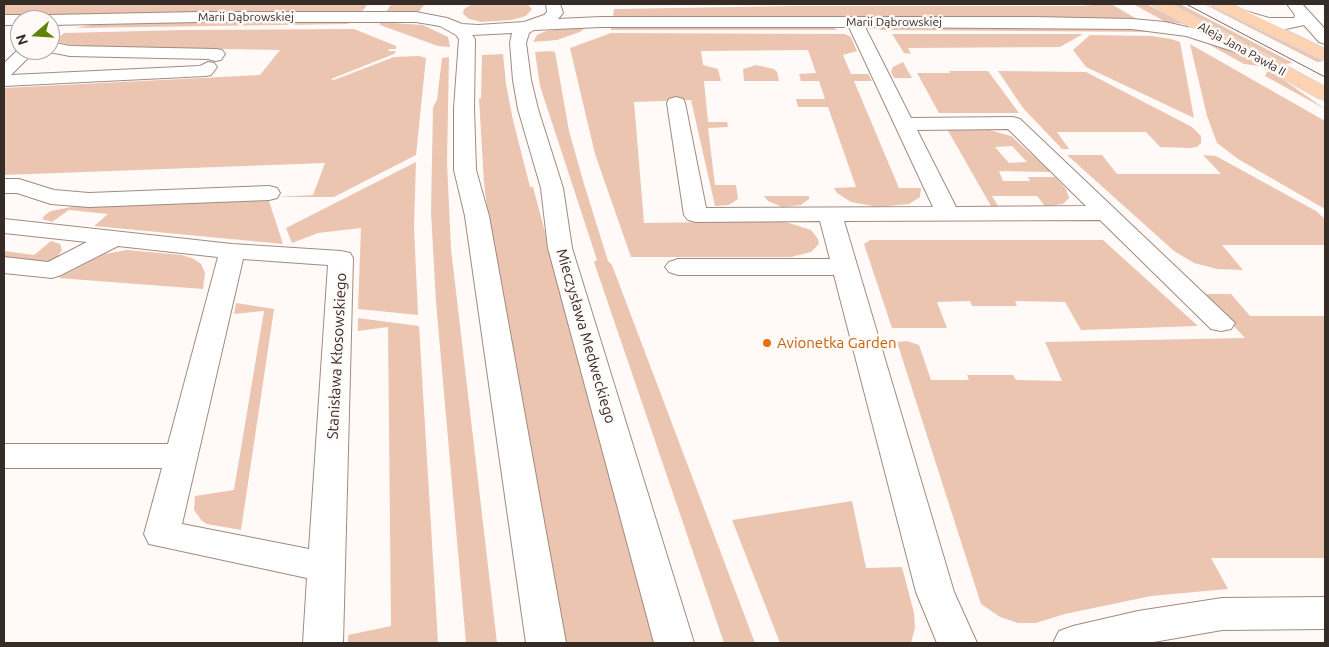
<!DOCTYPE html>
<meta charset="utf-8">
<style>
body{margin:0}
#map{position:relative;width:1329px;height:647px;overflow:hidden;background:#fffaf8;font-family:Ubuntu,sans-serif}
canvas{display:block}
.frame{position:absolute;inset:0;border:5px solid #352c28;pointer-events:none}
.north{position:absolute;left:10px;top:10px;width:50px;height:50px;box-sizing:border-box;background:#fffaf8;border:1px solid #aea8a5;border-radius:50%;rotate:251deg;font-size:14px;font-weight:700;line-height:20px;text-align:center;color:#352c28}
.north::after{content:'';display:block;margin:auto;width:18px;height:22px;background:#5d8405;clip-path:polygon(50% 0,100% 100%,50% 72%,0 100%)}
</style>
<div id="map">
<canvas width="1329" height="647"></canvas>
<div class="frame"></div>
<div class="north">N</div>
</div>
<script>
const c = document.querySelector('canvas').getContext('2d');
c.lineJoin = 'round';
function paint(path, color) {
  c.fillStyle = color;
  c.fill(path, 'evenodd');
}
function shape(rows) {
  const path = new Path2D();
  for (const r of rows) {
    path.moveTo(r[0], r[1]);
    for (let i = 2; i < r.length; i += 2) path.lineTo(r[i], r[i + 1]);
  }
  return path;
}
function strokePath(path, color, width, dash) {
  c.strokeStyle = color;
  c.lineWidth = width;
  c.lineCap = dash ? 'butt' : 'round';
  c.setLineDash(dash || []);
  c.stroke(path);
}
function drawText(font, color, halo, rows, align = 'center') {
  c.font = font + ' Ubuntu,sans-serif';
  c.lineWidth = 5;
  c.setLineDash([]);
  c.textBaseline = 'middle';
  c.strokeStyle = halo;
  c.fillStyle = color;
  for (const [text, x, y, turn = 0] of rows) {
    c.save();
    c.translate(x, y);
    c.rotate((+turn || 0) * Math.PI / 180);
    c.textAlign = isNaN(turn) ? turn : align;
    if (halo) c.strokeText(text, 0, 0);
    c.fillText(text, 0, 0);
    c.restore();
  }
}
paint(shape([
 [4,4,367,5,361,13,65,16,4,16],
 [473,4,527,4,532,9,526,16,512,20,481,22,469,19,463,14,464,9],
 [1111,4,1137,19,613,17,614,9,794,6,1080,6],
 [1133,4,1147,4,1184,24,1166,22],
 [1173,4,1180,4,1293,63,1285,64],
 [1204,4,1206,4,1324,61,1317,62],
 [391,5,424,5,418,13,385,13],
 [196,22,354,22,347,24,76,28,91,25],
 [379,22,423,25,448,37,450,47,438,46,380,25],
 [587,26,580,32,557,40,533,42,537,35,546,31],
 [611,27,832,27,838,30,611,30],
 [883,27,1131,28,1157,32,879,30],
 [354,29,396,46,396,49,389,49,388,51,396,51,394,54,331,79,334,80,394,57,419,56,426,58,416,155,334,197,275,197,313,195,325,163,4,175,4,88,260,75,280,50,74,46,58,42,58,38,64,33,184,30],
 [611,33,845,34,851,37,857,51,843,55,851,74,868,74,872,81,854,81,899,188,921,188,920,197,909,204,878,207,851,202,837,193,834,188,856,187,828,107,798,107,796,99,825,99,819,81,801,81,799,74,816,73,808,50,701,51,703,65,718,69,721,81,704,81,708,122,727,122,728,127,708,128,715,185,736,185,738,199,729,205,715,206,691,100,634,102,644,223,783,221,811,230,818,239,819,244,811,252,791,257,631,257,595,154,570,48],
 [892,34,1083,34,1060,47,908,48,911,54,904,53],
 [1090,35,1152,36,1171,39,1180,42,1194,118,1086,67,1073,50],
 [1192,35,1230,49,1260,66,1244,64],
 [1190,44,1325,121,1325,209,1238,159,1217,143,1207,116],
 [550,51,555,52,569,131,584,184,608,261,612,265,755,643,724,643,594,262,597,260,540,86,535,52],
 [503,54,506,84,513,120,530,187,533,187,655,643,564,643,493,254,484,183,479,98,481,98,482,55],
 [449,57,447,162,451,249,497,643,466,643,436,302,431,212,433,107,437,100,442,58],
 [903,62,912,78,894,78,891,72,893,67],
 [756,65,774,69,777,72,779,81,744,81,743,69],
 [949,71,988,71,1019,113,939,113,917,73,950,73],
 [998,71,1086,72,1192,127,1201,136,1201,143,1197,147,1190,148,1160,147,1146,132,1057,132,1069,149,1062,149,1023,108],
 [1267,72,1271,72,1281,78,1325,109,1265,76],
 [947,129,986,129,1011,136,1051,172,999,171,1003,181,1030,181,1028,177,1055,177,1066,189,1069,198,1063,204,1045,206,1037,196,992,196,998,206,991,206],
 [1012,146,1027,162,1026,162,1009,163,995,147],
 [1067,155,1102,155,1117,174,1221,174,1203,155,1216,156,1316,211,1325,219,1325,245,1222,245,1243,270,1217,269,1194,263,1174,251],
 [416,162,414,227,418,315,358,309,361,228,318,233,292,243,286,228],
 [764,196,809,196,809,199,801,205,782,207,768,201],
 [268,198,283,244,94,226,108,214,69,210,52,222,42,219,45,215,51,211,71,207],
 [870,240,1103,240,1198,326,1081,330,1065,302,1015,301,1017,306,972,306,970,301,937,302,947,328,892,328,864,244],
 [51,241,60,244,62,250,57,257,49,262,4,257,4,251,34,255],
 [127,250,182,255,194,259,201,264,205,273,203,289,58,278,105,254],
 [1204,294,1231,294,1250,316,1325,316,1325,558,1211,558,1228,589,1151,596,1065,614,1036,623,1018,623,1000,617,981,604,897,342,907,341,919,345,931,380,969,380,967,375,1013,375,1016,380,1062,381,1045,342,1245,338],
 [236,303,274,309,241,530,207,524,202,521,194,510,195,496,234,490,264,311,234,314],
 [358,318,419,326,438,643,348,643,348,635,391,626,388,327,358,331],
 [852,501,866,568,902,567,914,613,915,628,911,643,780,643,732,520]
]), '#ecc5b1');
const minor = shape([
 [546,4,560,4,563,13,558,19,601,17,1034,17,1132,19,1165,22,1196,29,1248,45,1250,49,1248,53,1242,54,1186,36,1132,29,865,27,911,118,1013,117,1020,119,1235,323,1231,329,1221,331,1211,329,1100,220,844,221,954,592,977,643,937,643,916,592,834,275,678,275,669,272,665,267,669,262,678,259,830,259,820,221,696,222,688,220,684,215,667,103,669,99,676,97,683,99,685,103,706,208,933,207,849,27,601,27,534,30,529,33,526,43,531,80,538,109,563,188,572,248,694,643,654,643,548,248,541,188,518,109,513,80,510,43,512,33,472,35,475,39,474,108,476,170,489,216,566,643,526,643,465,216,454,170,454,108,459,39,456,35,440,26,416,22,199,22,50,25,50,20,42,20,44,17,50,15,199,12,416,12,447,18,462,24,478,25,524,22,544,15,547,12,546,4],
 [1008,129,1086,206,956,207,917,130,1008,129],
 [1287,4,1302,4,1325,29,1325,44,1319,42,1304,25,1286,29,1268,28,1239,19,1237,16,1239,13,1245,11,1269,18,1294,18,1295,15,1287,4],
 [4,15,20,15,26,17,28,20,20,20,20,25,4,25,4,15],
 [50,42,70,46,216,49,222,50,225,54,221,60,215,61,208,59,70,56,44,51,50,50,50,42],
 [20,48,20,50,36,50,11,75,200,66,208,62,214,63,217,67,211,75,205,76,4,86,4,63,20,48],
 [4,179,19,179,54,190,89,193,269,186,277,188,280,193,277,198,269,200,89,207,51,204,17,193,4,193,4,179],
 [4,219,232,244,341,251,350,253,353,258,343,643,303,643,307,578,149,544,144,534,162,468,4,468,4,444,168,444,218,257,118,246,61,275,52,278,4,273,4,257,48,262,87,242,4,233,4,219],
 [243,259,328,265,309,549,182,524,243,259],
 [1325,597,1325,629,1222,630,1148,643,1053,643,1059,631,1073,626,1138,611,1222,598,1325,597]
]);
const major = shape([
 [1152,4,1171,4,1325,87,1325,100,1318,98,1155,7,1152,4],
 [1211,4,1231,4,1325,49,1325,60,1214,7,1211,4]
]);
strokePath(minor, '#a18b80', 2);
strokePath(major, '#d7d5d4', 2);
paint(minor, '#fff');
paint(major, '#ffd3b2');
strokePath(shape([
 [1186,4,1325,77]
]), '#756d6a', 1);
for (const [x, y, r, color] of [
 [767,343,5,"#e8710a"]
]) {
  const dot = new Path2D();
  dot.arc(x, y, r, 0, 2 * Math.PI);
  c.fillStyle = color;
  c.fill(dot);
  strokePath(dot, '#fffaf8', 2);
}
drawText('12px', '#352c28', '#fffaf8', [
 ["Marii Dąbrowskiej",246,17],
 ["Marii Dąbrowskiej",894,22],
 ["Aleja Jana Pawła II",1242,49,29]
]);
drawText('15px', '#352c28', '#fffaf8', [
 ["Mieczysława Medweckiego",586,336,74],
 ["Stanisława Kłosowskiego",337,356,-87]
]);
drawText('15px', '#c56008', '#fffaf8', [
 ["Avionetka Garden",777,343]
], 'left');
</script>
